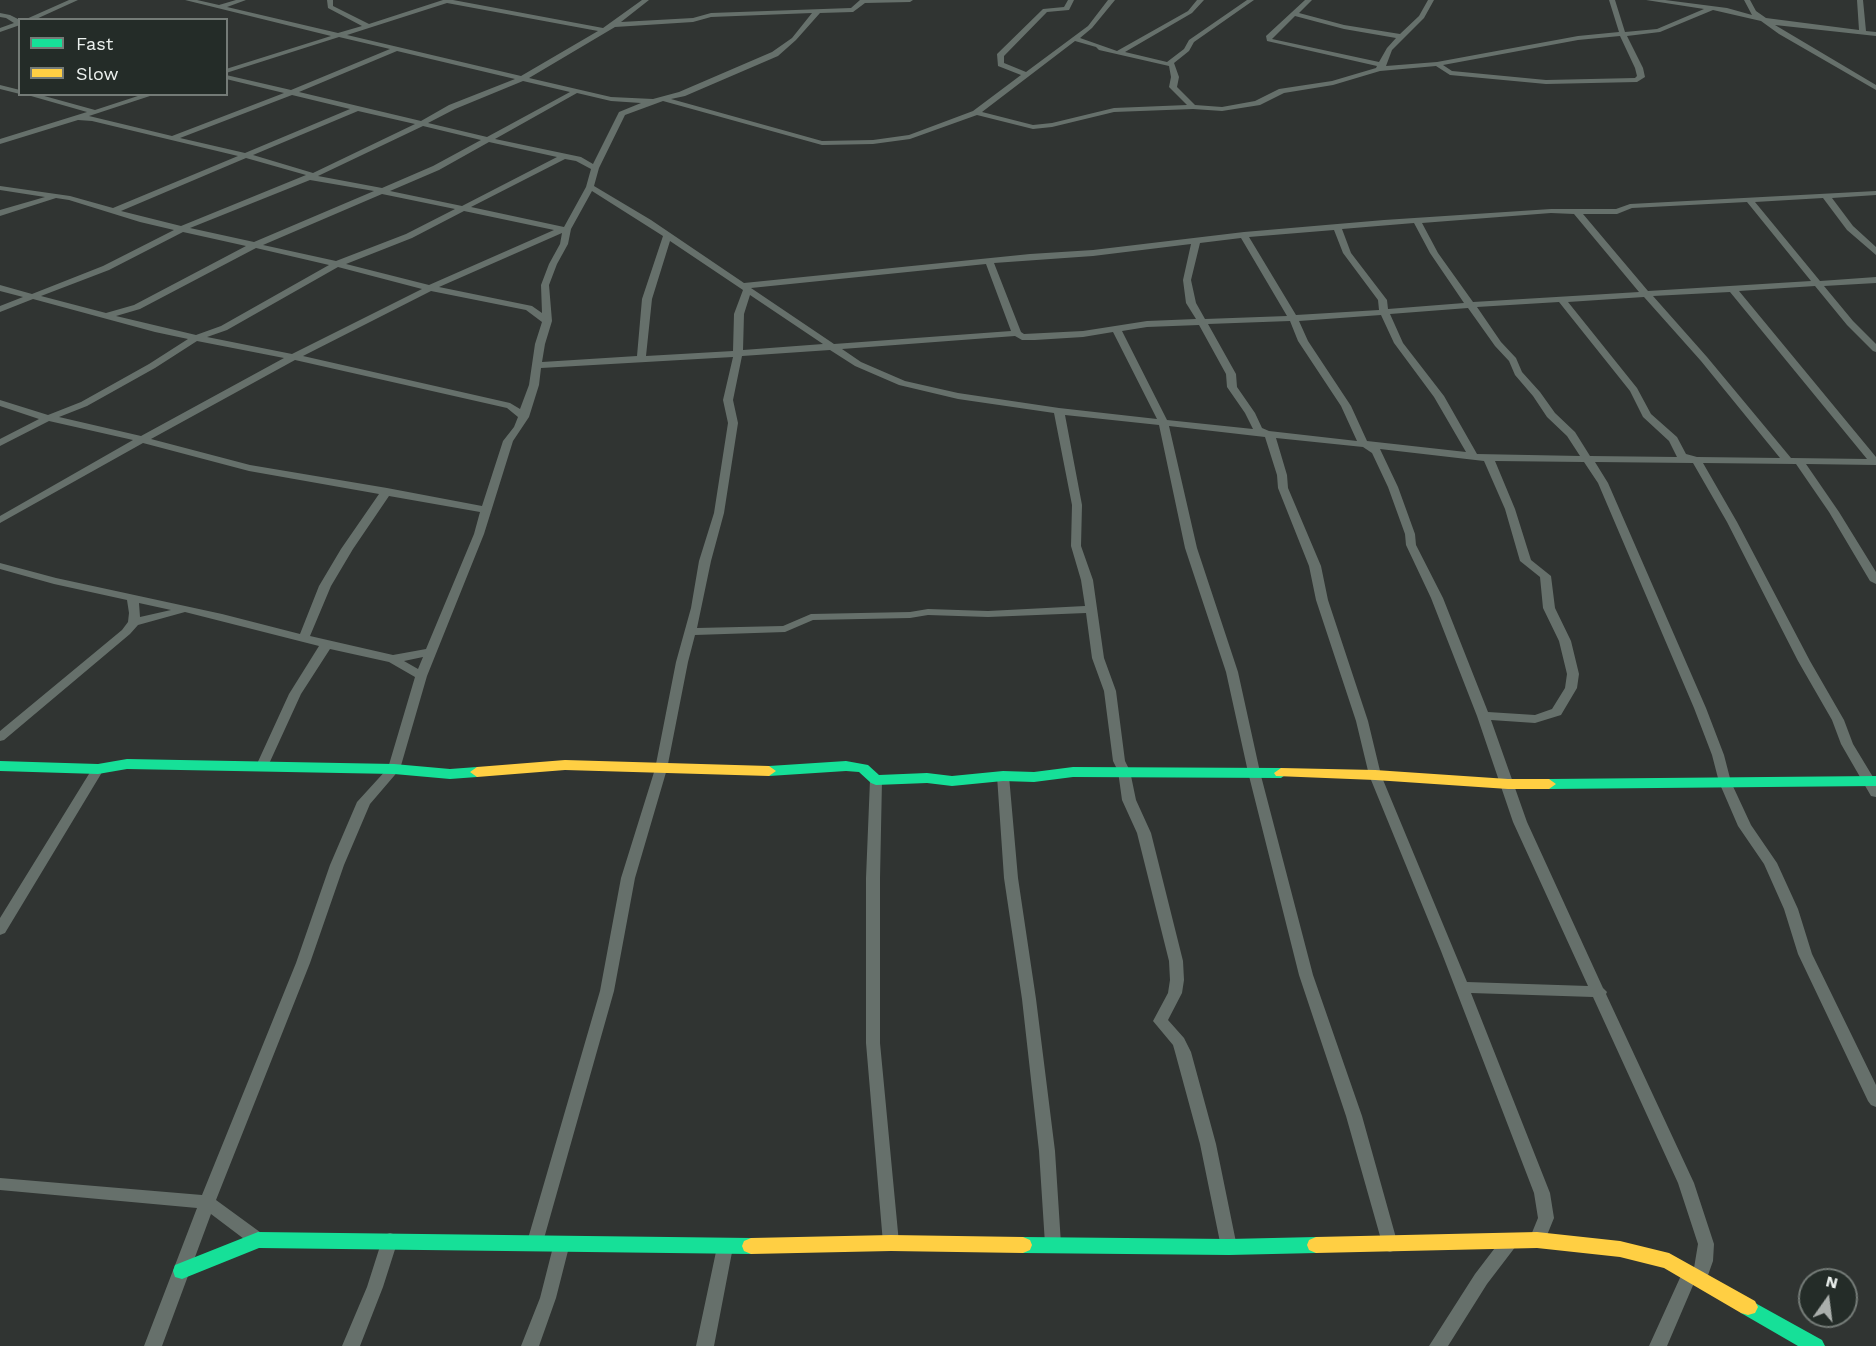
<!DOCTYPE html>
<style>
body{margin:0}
#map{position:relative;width:1876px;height:1346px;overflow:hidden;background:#303432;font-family:"Work Sans",sans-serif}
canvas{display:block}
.legend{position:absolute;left:18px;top:18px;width:210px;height:78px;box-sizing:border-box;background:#242c28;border:2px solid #747b77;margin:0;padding:8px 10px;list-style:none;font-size:18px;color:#ecf1ee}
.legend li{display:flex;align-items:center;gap:12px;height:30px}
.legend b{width:30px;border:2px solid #747b77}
.north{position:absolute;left:1798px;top:1268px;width:60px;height:60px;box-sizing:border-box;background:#242c28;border:2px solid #747b77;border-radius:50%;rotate:14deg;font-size:16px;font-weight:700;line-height:24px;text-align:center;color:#ecf1ee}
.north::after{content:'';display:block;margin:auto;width:21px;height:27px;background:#aaafac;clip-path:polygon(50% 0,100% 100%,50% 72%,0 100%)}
</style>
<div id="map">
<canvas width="1876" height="1346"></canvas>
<ul class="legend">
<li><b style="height:8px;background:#16e098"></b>Fast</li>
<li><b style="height:8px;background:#ffcf43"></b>Slow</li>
</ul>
<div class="north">N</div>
</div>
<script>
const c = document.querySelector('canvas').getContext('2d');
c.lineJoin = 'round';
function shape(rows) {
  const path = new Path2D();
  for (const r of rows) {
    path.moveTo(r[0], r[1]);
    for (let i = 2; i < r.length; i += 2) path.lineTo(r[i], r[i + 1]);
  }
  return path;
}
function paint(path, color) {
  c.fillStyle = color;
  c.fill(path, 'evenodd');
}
paint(shape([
 [69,0,78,0,34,20,24,20,69,0],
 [185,0,197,0,219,5,236,0,246,0,227,7,338,33,362,26,328,8,327,0,333,0,333,6,369,24,443,0,453,0,603,28,642,0,649,0,621,22,693,18,711,13,851,8,860,0,913,0,910,2,865,3,853,12,820,13,796,40,778,56,685,96,671,99,822,141,873,140,909,135,973,111,1021,75,998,66,997,54,1043,9,1064,7,1068,0,1074,0,1069,10,1047,12,1004,56,1004,63,1026,72,1088,26,1108,0,1115,0,1092,28,1080,38,1117,51,1188,11,1197,0,1204,0,1192,13,1125,52,1167,62,1184,49,1189,40,1247,0,1254,0,1194,42,1189,51,1174,63,1179,77,1177,87,1195,105,1222,107,1255,101,1279,89,1332,81,1376,68,1377,66,1267,41,1266,36,1305,0,1312,0,1299,13,1344,25,1400,34,1419,16,1428,0,1434,0,1424,18,1392,50,1386,66,1437,62,1578,36,1619,32,1609,0,1615,0,1625,32,1657,29,1704,9,1646,0,1665,0,1727,8,1752,15,1744,0,1750,0,1756,11,1766,18,1859,30,1857,0,1863,0,1866,31,1876,32,1876,36,1775,25,1876,85,1876,90,1779,34,1761,21,1713,10,1660,32,1627,36,1643,68,1645,77,1637,82,1546,84,1450,75,1436,66,1380,71,1333,85,1284,93,1260,105,1222,111,1193,109,1114,112,1052,127,1033,129,977,115,910,139,873,144,822,145,663,101,625,115,599,168,594,186,651,220,744,283,1030,254,1093,250,1244,232,1384,220,1551,209,1616,209,1630,204,1876,191,1876,195,1832,198,1853,226,1876,247,1876,255,1847,230,1823,198,1755,202,1820,281,1876,277,1876,283,1824,286,1853,321,1876,344,1876,352,1873,351,1847,325,1815,286,1739,291,1876,457,1876,465,1806,464,1839,512,1876,572,1876,584,1870,581,1829,512,1796,464,1703,463,1737,522,1810,661,1844,720,1853,744,1876,782,1876,797,1871,796,1841,744,1832,720,1798,661,1727,522,1693,463,1595,462,1608,483,1706,708,1724,755,1731,782,1751,825,1777,863,1798,909,1812,954,1876,1085,1876,1107,1871,1105,1868,1101,1798,954,1784,909,1764,864,1738,826,1719,782,1712,755,1694,708,1598,483,1584,462,1495,461,1515,509,1531,560,1551,576,1555,608,1571,641,1579,674,1577,688,1561,715,1535,723,1491,720,1527,822,1603,988,1607,992,1606,994,1694,1183,1714,1244,1713,1261,1707,1278,1705,1283,1699,1285,1694,1283,1667,1346,1649,1346,1684,1269,1690,1267,1694,1268,1698,1244,1678,1183,1593,997,1471,993,1550,1193,1554,1218,1543,1245,1537,1247,1531,1245,1529,1240,1538,1218,1534,1193,1441,951,1369,775,1356,721,1316,600,1309,566,1278,488,1277,475,1265,437,1169,426,1197,548,1238,672,1260,772,1313,975,1362,1116,1398,1245,1396,1250,1390,1252,1384,1250,1346,1116,1299,975,1248,772,1226,672,1185,548,1159,425,1065,415,1082,505,1081,546,1093,580,1104,658,1116,691,1125,761,1130,771,1136,800,1151,833,1183,961,1184,980,1182,993,1168,1020,1184,1038,1191,1052,1216,1144,1237,1247,1235,1252,1229,1254,1223,1252,1221,1247,1200,1144,1175,1052,1173,1045,1153,1021,1168,993,1170,980,1169,961,1137,833,1122,800,1118,771,1113,761,1104,691,1092,658,1086,613,988,617,928,615,910,618,813,620,785,632,695,635,688,662,667,769,635,878,614,991,543,1242,541,1247,535,1249,529,1247,527,1242,600,991,621,878,655,769,676,662,691,608,699,561,714,513,728,423,723,400,733,357,541,368,539,385,529,417,513,441,484,534,427,676,400,769,370,804,344,865,310,963,216,1200,264,1235,266,1240,264,1245,258,1247,252,1245,211,1214,162,1346,144,1346,197,1208,0,1190,0,1178,202,1195,296,963,330,865,357,802,388,768,415,677,389,662,330,649,301,694,268,766,267,769,257,769,256,766,289,694,319,646,185,612,138,625,130,634,4,740,0,741,0,731,122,630,128,622,129,613,127,600,54,584,0,569,0,563,56,578,222,614,300,634,319,586,341,549,379,494,249,471,143,443,0,523,0,516,133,440,49,421,0,446,0,439,39,419,0,406,0,400,48,415,81,402,149,364,188,339,155,332,33,299,0,312,0,306,23,297,0,291,0,285,32,294,103,266,174,230,140,222,69,200,56,198,0,216,0,210,45,197,0,190,0,186,70,196,113,208,238,156,92,121,78,120,0,144,0,139,87,112,24,94,37,94,95,110,144,94,156,94,89,116,172,136,284,93,226,79,226,75,291,90,390,49,339,37,226,73,226,69,331,36,185,0],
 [447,3,598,31,521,76,347,35,447,3],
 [812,13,792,38,772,52,679,92,653,99,611,97,529,78,615,27,693,22,711,17,812,13],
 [1295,16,1344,29,1396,38,1387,48,1379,62,1272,39,1295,16],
 [1620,36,1635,68,1637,76,1635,78,1546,80,1452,71,1443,65,1578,40,1620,36],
 [1075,41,1096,47,1099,50,1169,66,1171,77,1169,87,1187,105,1114,108,1052,123,1033,125,982,112,1075,41],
 [397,51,515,79,449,105,421,121,299,92,397,51],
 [523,81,570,92,487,137,428,123,455,109,523,81],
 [577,93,611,101,641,103,619,112,593,164,581,157,495,139,577,93],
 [292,95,350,109,245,153,180,138,292,95],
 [358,111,415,124,313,173,253,155,358,111],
 [423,126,481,140,433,166,382,188,318,176,423,126],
 [489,142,557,157,462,206,390,191,439,170,489,142],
 [246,158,306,175,181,226,121,211,246,158],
 [565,159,576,161,591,169,586,187,564,227,471,207,565,159],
 [310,180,374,191,254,242,190,228,310,180],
 [592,191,663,236,642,299,637,356,542,362,545,344,552,321,549,285,557,264,568,244,571,229,592,191],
 [382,194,455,209,406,234,336,261,263,245,382,194],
 [1747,202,1811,281,1648,291,1583,214,1617,214,1632,208,1747,202],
 [464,211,554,230,429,285,346,264,412,238,464,211],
 [1551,213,1574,214,1639,292,1473,302,1438,253,1422,223,1551,213],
 [1414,223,1430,253,1464,303,1388,309,1387,300,1351,253,1342,229,1414,223],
 [1334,230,1343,253,1378,300,1379,310,1296,315,1249,237,1334,230],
 [183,232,246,246,134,305,106,313,41,296,109,270,183,232],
 [562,233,560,244,549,264,541,285,542,313,532,306,439,287,562,233],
 [1241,238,1287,316,1205,319,1196,303,1191,280,1200,243,1241,238],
 [670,241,743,290,734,314,733,351,646,356,652,299,670,241],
 [1191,244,1183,280,1186,303,1196,319,1147,321,1083,331,1024,334,1021,332,994,263,1093,256,1191,244],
 [256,248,329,265,221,326,196,335,116,316,140,309,256,248],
 [986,264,1011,331,834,344,751,288,986,264],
 [338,267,422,289,292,354,207,337,227,330,338,267],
 [431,291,526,310,542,322,535,344,529,385,520,409,510,403,303,356,431,291],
 [1730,292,1867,459,1791,458,1707,357,1653,296,1730,292],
 [750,295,823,344,743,350,744,314,750,295],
 [1644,297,1701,361,1780,458,1697,457,1686,454,1677,437,1651,414,1637,388,1568,302,1644,297],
 [1559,302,1630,391,1643,417,1669,441,1677,457,1590,456,1575,432,1555,413,1540,392,1522,372,1516,358,1501,342,1477,307,1559,302],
 [1468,308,1495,346,1509,361,1515,375,1533,396,1547,417,1567,436,1580,456,1477,454,1444,396,1403,343,1390,314,1468,308],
 [1381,315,1394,343,1434,397,1466,452,1367,441,1351,406,1308,341,1299,321,1381,315],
 [1290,321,1298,341,1341,406,1357,441,1269,431,1262,428,1255,413,1237,387,1236,374,1208,324,1290,321],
 [1199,325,1226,374,1227,387,1245,413,1253,429,1167,420,1122,331,1147,327,1199,325],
 [1113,332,1157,419,1059,408,958,393,905,381,861,362,842,349,1015,336,1022,340,1035,340,1083,337,1113,332],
 [197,341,284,358,141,436,59,417,87,406,155,368,197,341],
 [830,350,855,366,899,385,958,399,1054,413,1072,505,1071,546,1081,580,1085,606,988,611,928,609,910,612,811,614,783,626,697,628,711,561,724,513,738,423,733,400,742,356,830,350],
 [295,360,507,408,518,417,514,427,503,441,482,506,387,488,250,465,151,439,295,360],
 [1276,438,1363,447,1372,453,1388,487,1405,534,1406,545,1431,598,1477,716,1513,822,1588,986,1467,982,1381,775,1368,721,1328,600,1321,566,1288,488,1287,475,1276,438],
 [1380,449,1484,461,1505,509,1520,561,1540,577,1543,608,1559,641,1567,674,1565,688,1552,709,1535,715,1488,712,1443,598,1416,545,1415,534,1398,487,1380,449],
 [389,496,480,512,474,534,426,649,393,655,310,636,331,586,353,549,389,496],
 [139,603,171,610,140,617,139,603],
 [423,657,418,669,404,661,423,657],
 [0,13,10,15,20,20,20,25,0,32,0,28,14,23,6,18,0,17,0,13],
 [0,85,20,90,20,94,0,89,0,85],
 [98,765,104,769,5,933,0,935,0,918,92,769,98,765],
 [1003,772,1009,776,1018,878,1036,999,1055,1151,1061,1244,1059,1249,1053,1251,1047,1249,1045,1244,1039,1151,1022,999,1004,878,997,776,1003,772],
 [876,776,882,780,880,878,880,1043,899,1243,897,1248,891,1250,885,1248,883,1243,866,1043,866,878,870,780,876,776],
 [390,1233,396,1235,398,1240,383,1287,360,1346,342,1346,367,1287,382,1240,384,1235,390,1233],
 [1510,1234,1516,1236,1518,1241,1516,1246,1487,1284,1448,1346,1429,1346,1475,1274,1504,1236,1510,1234],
 [562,1236,568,1238,570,1243,556,1298,539,1346,521,1346,540,1298,554,1243,556,1238,562,1236],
 [725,1240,731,1242,733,1247,714,1346,696,1346,717,1247,719,1242,725,1240]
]), '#66706b');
paint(shape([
 [127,759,394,764,450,769,477,767,484,772,477,777,450,779,394,774,127,769,98,774,0,771,0,761,98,764,127,759],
 [846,761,868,765,879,775,927,773,952,776,1003,771,1034,772,1073,767,1281,768,1288,773,1281,778,1073,777,1034,782,1003,781,952,786,927,783,876,785,871,783,859,772,846,771,769,776,762,771,769,766,846,761],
 [1876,776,1876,786,1549,789,1542,784,1549,779,1876,776],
 [258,1232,751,1238,758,1241,760,1246,758,1251,751,1254,259,1248,182,1279,175,1277,173,1271,175,1265,258,1232],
 [1023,1237,1229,1239,1316,1237,1323,1240,1325,1245,1323,1250,1316,1253,1229,1255,1023,1253,1016,1250,1014,1245,1016,1240,1023,1237],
 [1748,1299,1822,1340,1825,1346,1798,1346,1741,1313,1738,1307,1741,1301,1748,1299]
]), '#16e098');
paint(shape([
 [565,760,769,766,776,771,769,776,565,770,477,777,470,772,477,767,565,760],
 [1281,768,1375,770,1508,779,1549,779,1556,784,1549,789,1508,789,1375,780,1276,776,1274,773,1281,768],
 [1537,1232,1620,1241,1669,1253,1755,1301,1758,1307,1755,1313,1748,1315,1741,1313,1664,1268,1620,1257,1537,1248,1316,1253,1309,1250,1307,1245,1309,1240,1316,1237,1537,1232],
 [891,1235,1023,1237,1030,1240,1032,1245,1030,1250,1023,1253,891,1251,751,1254,744,1251,742,1246,744,1241,751,1238,891,1235]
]), '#ffcf43');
</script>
